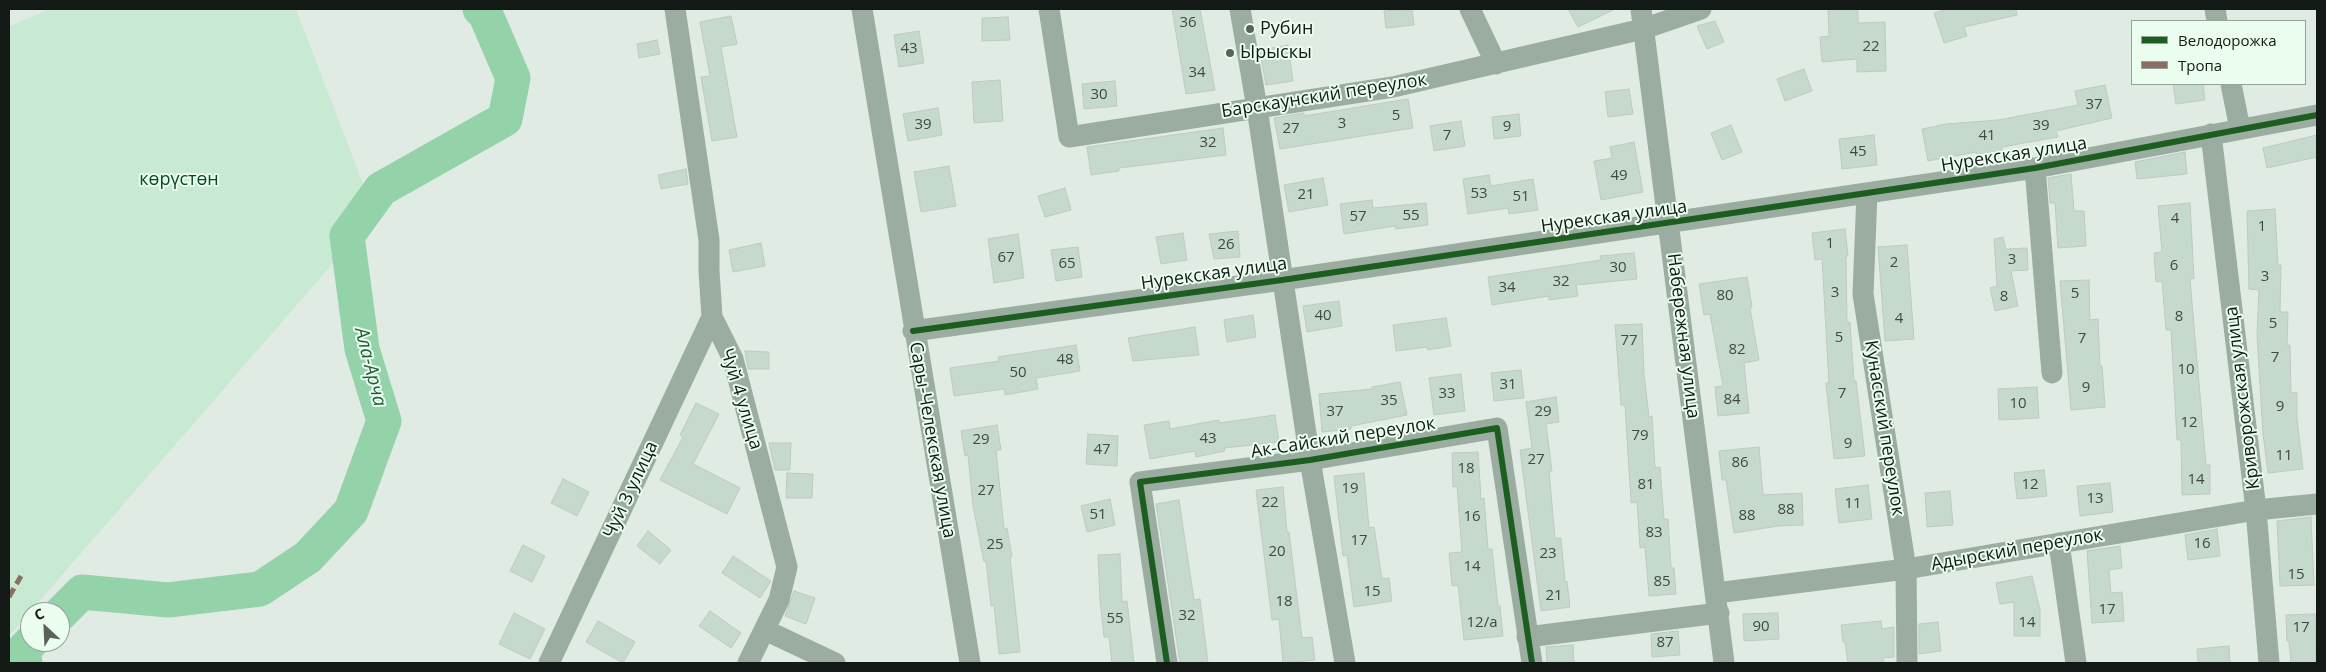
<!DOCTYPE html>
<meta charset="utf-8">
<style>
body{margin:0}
#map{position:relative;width:2326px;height:672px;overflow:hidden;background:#e0ebe3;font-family:"Open Sans",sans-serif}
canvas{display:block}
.frame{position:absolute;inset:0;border:10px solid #131914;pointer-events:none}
.legend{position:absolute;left:2131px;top:20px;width:175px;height:65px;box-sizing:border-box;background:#eafdef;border:1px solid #94a297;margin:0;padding:6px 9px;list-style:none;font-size:15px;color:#131914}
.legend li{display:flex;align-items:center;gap:10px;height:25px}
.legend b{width:25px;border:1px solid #94a297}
.north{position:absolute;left:20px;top:602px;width:50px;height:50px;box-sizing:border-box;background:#eafdef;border:1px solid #94a297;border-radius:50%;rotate:335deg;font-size:14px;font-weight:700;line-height:20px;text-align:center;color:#131914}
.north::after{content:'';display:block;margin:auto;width:18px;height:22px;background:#5b625c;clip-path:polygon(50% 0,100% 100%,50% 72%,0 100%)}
</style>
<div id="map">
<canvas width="2326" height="672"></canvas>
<div class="frame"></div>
<ul class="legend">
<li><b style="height:6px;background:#1b5e20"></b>Велодорожка</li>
<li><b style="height:6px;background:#8d6e63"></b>Тропа</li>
</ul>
<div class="north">С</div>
</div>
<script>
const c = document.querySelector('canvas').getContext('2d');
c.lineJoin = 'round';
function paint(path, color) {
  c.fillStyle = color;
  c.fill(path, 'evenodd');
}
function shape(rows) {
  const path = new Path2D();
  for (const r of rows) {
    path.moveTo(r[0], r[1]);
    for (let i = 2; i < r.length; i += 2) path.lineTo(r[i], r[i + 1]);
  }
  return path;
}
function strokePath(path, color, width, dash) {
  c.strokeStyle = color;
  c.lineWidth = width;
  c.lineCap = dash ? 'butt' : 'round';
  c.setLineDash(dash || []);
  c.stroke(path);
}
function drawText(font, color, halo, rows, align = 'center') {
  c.font = font + ' "Open Sans",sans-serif';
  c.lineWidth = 4;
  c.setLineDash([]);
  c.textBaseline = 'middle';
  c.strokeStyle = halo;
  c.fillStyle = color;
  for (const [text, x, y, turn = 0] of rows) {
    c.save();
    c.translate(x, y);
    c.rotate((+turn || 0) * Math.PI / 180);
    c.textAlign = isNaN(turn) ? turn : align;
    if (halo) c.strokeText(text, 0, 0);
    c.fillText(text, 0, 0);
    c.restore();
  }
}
paint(shape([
 [49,9,296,9,375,215,9,636,9,27]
]), '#c8ead2');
strokePath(shape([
 [60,614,82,592,168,600,260,589,308,557,351,511,384,421,362,349,347,236,381,189,505,119,513,78,485,13,480,9],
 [25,663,23,650,31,642]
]), '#94d2aa', 35);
const building = shape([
 [1172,9,1200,9,1215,90,1186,94,1172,9],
 [1412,9,1414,25,1386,28,1384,11,1412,9],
 [1568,9,1615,9,1578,27,1568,9],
 [1828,9,1858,9,1858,23,1885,22,1886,71,1857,72,1857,59,1822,62,1820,37,1829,36,1828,9],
 [1948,9,2016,9,2017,15,1964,27,1967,36,1944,43,1934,13,1948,9],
 [731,16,737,44,721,47,737,137,712,141,701,77,710,76,700,22,731,16],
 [1008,17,1010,40,982,41,982,18,1008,17],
 [1715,21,1724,42,1707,49,1697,26,1715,21],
 [919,31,924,63,899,67,894,35,919,31],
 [657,40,660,54,639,58,637,44,657,40],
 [1288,45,1293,81,1266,85,1260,50,1288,45],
 [1804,69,1812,91,1785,101,1777,79,1804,69],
 [1000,80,1003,121,974,123,972,82,1000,80],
 [1115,81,1117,106,1084,109,1082,84,1115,81],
 [2173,84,2203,84,2205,100,2176,104,2173,84],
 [2105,85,2112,118,2056,131,2058,137,2002,147,2002,151,1976,154,1976,152,1928,161,1922,129,1946,124,1998,120,2078,105,2075,91,2105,85],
 [1629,89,1633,114,1608,117,1605,92,1629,89],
 [1408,99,1413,128,1280,149,1274,118,1304,113,1304,116,1408,99],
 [938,108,942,135,908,141,903,114,938,108],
 [1519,114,1521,136,1494,139,1492,117,1519,114],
 [1461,121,1465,146,1434,151,1430,126,1461,121],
 [1731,125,1742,152,1722,160,1711,133,1731,125],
 [1223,128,1226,155,1119,168,1119,171,1091,175,1087,147,1223,128],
 [1874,135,1877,165,1842,169,1839,139,1874,135],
 [2317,135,2317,157,2267,168,2263,148,2317,135],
 [1634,142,1643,192,1601,200,1594,161,1612,158,1610,147,1634,142],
 [2185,152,2187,174,2137,179,2135,162,2185,152],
 [949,166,956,206,921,212,914,172,949,166],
 [686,169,688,184,661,189,658,175,686,169],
 [2071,174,2074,211,2084,211,2086,246,2058,248,2055,203,2050,203,2048,178,2071,174],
 [1489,175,1491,186,1533,179,1538,210,1509,214,1508,208,1468,214,1463,179,1489,175],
 [1323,178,1328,205,1289,212,1284,185,1323,178],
 [1065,188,1071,210,1045,217,1038,196,1065,188],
 [1372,200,1373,208,1426,203,1428,225,1396,229,1395,226,1344,234,1340,204,1372,200],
 [2190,203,2194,278,2190,279,2206,465,2210,465,2210,494,2182,495,2181,440,2177,440,2171,330,2166,330,2162,281,2156,282,2154,253,2162,252,2158,206,2190,203],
 [2275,209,2278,265,2281,265,2280,312,2288,312,2287,345,2290,345,2291,393,2297,392,2297,419,2303,469,2268,473,2263,434,2257,335,2259,290,2249,289,2247,211,2275,209],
 [1845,229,1848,256,1846,256,1847,322,1850,322,1854,381,1856,381,1865,456,1834,459,1826,383,1829,383,1822,259,1815,260,1812,233,1845,229],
 [1238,231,1240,257,1214,259,1209,234,1238,231],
 [1183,233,1187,260,1161,264,1156,237,1183,233],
 [1018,234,1024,278,994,283,988,239,1018,234],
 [2003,237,2006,249,2027,248,2028,270,2011,271,2018,306,1995,311,1990,288,1997,286,1994,239,2003,237],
 [761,243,765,266,733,272,729,250,761,243],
 [1907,245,1914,339,1885,341,1878,247,1907,245],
 [1078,247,1082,277,1056,281,1051,250,1078,247],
 [1634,253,1637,279,1576,285,1578,296,1549,300,1549,296,1492,305,1488,277,1601,260,1600,256,1634,253],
 [1747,277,1752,307,1750,308,1759,360,1744,363,1749,413,1718,416,1715,387,1723,386,1710,314,1704,315,1699,284,1747,277],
 [2089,280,2090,320,2098,319,2100,366,2102,366,2105,407,2071,410,2060,281,2089,280],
 [1339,301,1342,326,1307,332,1303,306,1339,301],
 [1253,315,1256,337,1227,342,1224,320,1253,315],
 [1446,318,1451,346,1428,350,1427,347,1396,351,1393,325,1446,318],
 [1642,324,1644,374,1649,417,1652,416,1655,468,1660,467,1664,519,1668,519,1671,568,1674,568,1676,594,1649,596,1645,547,1640,548,1637,502,1631,503,1625,405,1621,405,1615,325,1642,324],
 [1195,327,1199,355,1133,361,1128,338,1195,327],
 [1076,345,1080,371,1036,378,1038,389,1005,395,1004,389,954,396,950,368,999,361,998,357,1076,345],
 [745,351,769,352,769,369,748,369,745,351],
 [1521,370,1524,398,1494,401,1491,373,1521,370],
 [1461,374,1465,411,1434,415,1429,378,1461,374],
 [1400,382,1407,415,1351,426,1351,429,1322,432,1319,394,1372,389,1372,387,1400,382],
 [2037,387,2039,418,1999,420,1998,389,2037,387],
 [1556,397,1559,422,1546,424,1552,471,1549,471,1555,538,1561,538,1565,582,1567,581,1570,607,1541,611,1520,450,1532,448,1526,402,1556,397],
 [696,403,719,414,693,464,740,488,727,514,660,480,683,437,680,435,696,403],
 [1275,415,1279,442,1224,448,1225,451,1196,457,1195,451,1150,459,1144,425,1169,421,1170,429,1219,420,1219,423,1275,415],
 [997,425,1001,450,996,450,1004,529,1007,528,1012,557,1010,557,1020,652,999,654,994,605,991,606,986,561,984,562,973,506,968,455,965,456,961,431,997,425],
 [1088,434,1118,436,1117,466,1086,464,1088,434],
 [769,443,791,443,790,470,775,470,769,443],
 [1759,447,1763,495,1802,493,1803,525,1778,526,1734,533,1726,480,1722,480,1719,451,1759,447],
 [1478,452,1481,499,1484,498,1488,549,1492,549,1498,606,1500,606,1503,636,1464,640,1458,585,1452,586,1449,553,1462,552,1457,486,1453,487,1452,453,1478,452],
 [2044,470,2047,496,2017,499,2014,473,2044,470],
 [787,473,813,474,812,498,786,498,787,473],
 [1364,473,1369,528,1374,527,1382,579,1389,578,1392,601,1354,607,1347,555,1343,556,1334,476,1364,473],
 [563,479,589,492,577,516,551,503,563,479],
 [2110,483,2113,512,2080,516,2077,486,2110,483],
 [1868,485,1872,519,1839,523,1835,489,1868,485],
 [1283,487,1287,532,1289,532,1302,638,1312,637,1315,660,1283,663,1279,619,1272,620,1256,490,1283,487],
 [1950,491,1953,525,1927,527,1925,493,1950,491],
 [1110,499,1115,525,1087,532,1081,506,1110,499],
 [1179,500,1194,600,1200,599,1208,663,1180,663,1156,504,1179,500],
 [2311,517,2314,585,2280,586,2277,521,2311,517],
 [2217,529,2220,556,2188,560,2185,535,2217,529],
 [648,531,671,550,660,564,637,546,648,531],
 [523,545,545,556,532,582,510,571,523,545],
 [2120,546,2122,568,2109,570,2111,593,2122,592,2124,621,2092,623,2087,551,2120,546],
 [1120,554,1122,602,1127,601,1134,663,1112,663,1109,637,1104,637,1100,600,1098,555,1120,554],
 [733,556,771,581,760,598,722,573,733,556],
 [2032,576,2040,610,2040,636,2014,636,2014,602,2000,604,1996,583,2032,576],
 [794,591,815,598,806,624,785,616,794,591],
 [710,611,741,633,731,648,699,626,710,611],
 [514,613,545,629,530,659,499,644,514,613],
 [1778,613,1779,639,1744,641,1743,614,1778,613],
 [2315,614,2316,663,2291,663,2289,641,2287,641,2286,615,2315,614],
 [598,621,635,642,623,663,586,642,598,621],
 [1881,621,1882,629,1894,627,1894,657,1883,658,1884,663,1848,663,1845,642,1843,642,1841,625,1881,621],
 [1938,622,1941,651,1919,654,1919,624,1938,622],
 [1678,631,1680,655,1652,657,1651,634,1678,631],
 [1573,645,1574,663,1547,663,1546,647,1573,645],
 [2229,646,2230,663,2198,663,2197,649,2229,646]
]);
paint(building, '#c5dacc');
strokePath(building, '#c0c8c3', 1);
strokePath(shape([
 [675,9,709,240,709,271,712,317,733,359,787,567,779,600,748,663],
 [862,9,970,663],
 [1049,9,1069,137,1393,87,1643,29,1701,9],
 [1240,9,1257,108,1310,460,1345,663],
 [1470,9,1496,64],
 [1641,9,1724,663],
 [2215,9,2217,21],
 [2231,84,2240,129],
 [2211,134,2256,510,2269,663],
 [2035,168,2052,373],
 [1867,193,1863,294,1906,569,1907,663],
 [913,331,1282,280,2035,168,2317,115],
 [2059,543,2076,663],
 [1716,593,1906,569,2256,510,2317,504],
 [765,630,835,663],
 [1527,637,1719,613],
 [549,663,712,317],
 [1167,663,1140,482,1310,460,1497,428,1532,663]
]), '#9baca1', 21);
strokePath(shape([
 [9,597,21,576]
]), '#8d6e63', 5, [10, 5]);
strokePath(shape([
 [913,331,1282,280,2035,168,2317,115],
 [1167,663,1140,482,1310,460,1497,428,1532,663]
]), '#1b5e20', 6);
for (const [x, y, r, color] of [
 [1250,29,5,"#5b625c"],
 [1230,53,5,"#5b625c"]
]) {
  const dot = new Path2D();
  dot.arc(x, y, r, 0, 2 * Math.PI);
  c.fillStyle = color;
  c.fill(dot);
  strokePath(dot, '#eafdef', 2);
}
drawText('15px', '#404942', null, [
 ["36",1188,23],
 ["22",1871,47],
 ["43",909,49],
 ["34",1197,73],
 ["30",1099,95],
 ["37",2094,105],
 ["5",1396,116],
 ["3",1342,124],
 ["39",923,125],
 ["39",2041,126],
 ["9",1507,127],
 ["27",1291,129],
 ["7",1447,136],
 ["41",1987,136],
 ["32",1208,143],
 ["45",1858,152],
 ["49",1619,176],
 ["53",1479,194],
 ["21",1306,195],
 ["51",1521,197],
 ["55",1411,216],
 ["57",1358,217],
 ["4",2175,219],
 ["1",2262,227],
 ["1",1830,244],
 ["26",1226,245],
 ["67",1006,258],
 ["3",2012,260],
 ["2",1894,263],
 ["65",1067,264],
 ["6",2174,266],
 ["30",1618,268],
 ["3",2265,277],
 ["32",1561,282],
 ["34",1507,288],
 ["3",1835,293],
 ["5",2075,294],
 ["80",1725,296],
 ["8",2004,297],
 ["40",1323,316],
 ["8",2179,317],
 ["4",1899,319],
 ["5",2273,324],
 ["5",1839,338],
 ["7",2082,339],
 ["77",1629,341],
 ["82",1737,350],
 ["7",2275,358],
 ["48",1065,360],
 ["10",2186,370],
 ["50",1018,373],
 ["31",1508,385],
 ["9",2086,388],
 ["33",1447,394],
 ["7",1842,394],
 ["84",1732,400],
 ["35",1389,401],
 ["10",2018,404],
 ["9",2280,407],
 ["37",1335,412],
 ["29",1543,412],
 ["12",2189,423],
 ["79",1640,436],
 ["43",1208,439],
 ["29",981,440],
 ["9",1848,444],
 ["47",1102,450],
 ["11",2284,456],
 ["27",1536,460],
 ["86",1740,463],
 ["18",1466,469],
 ["14",2196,480],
 ["81",1646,485],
 ["12",2030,485],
 ["19",1350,489],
 ["27",986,491],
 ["13",2095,499],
 ["22",1270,503],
 ["11",1853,504],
 ["88",1786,510],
 ["51",1098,515],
 ["88",1747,516],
 ["16",1472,517],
 ["83",1654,533],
 ["17",1359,541],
 ["16",2202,544],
 ["25",995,545],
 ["20",1277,552],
 ["23",1548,554],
 ["14",1472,567],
 ["15",2296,575],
 ["85",1662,582],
 ["15",1372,592],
 ["21",1554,596],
 ["18",1284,602],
 ["17",2107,610],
 ["32",1187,616],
 ["55",1115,619],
 ["12/а",1482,623],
 ["14",2027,623],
 ["90",1761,627],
 ["17",2301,628],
 ["87",1665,643]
]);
drawText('18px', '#131914', '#eafdef', [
 ["Рубин",1260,29],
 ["Ырыскы",1240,53]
], 'left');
drawText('18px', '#131914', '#eafdef', [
 ["Барскаунский переулок",1324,96,-9],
 ["Нурекская улица",2014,155,-9],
 ["Нурекская улица",1614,217,-8],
 ["Нурекская улица",1214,274,-8],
 ["Набережная улица",1683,336,83],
 ["Криворожская улица",2243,398,-97],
 ["Чуй 4 улица",741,399,73],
 ["Кунасский переулок",1884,428,81],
 ["Ак-Сайский переулок",1343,438,-9],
 ["Сары-Челекская улица",932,440,80],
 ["Чуй 3 улица",631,490,-65],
 ["Адырский переулок",2017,550,-10]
]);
drawText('18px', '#054926', '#eafdef', [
 ["көрүстөн",179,180]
]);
drawText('italic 19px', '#205c38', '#eafdef', [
 ["Ала-Арча",370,367,76]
]);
</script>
